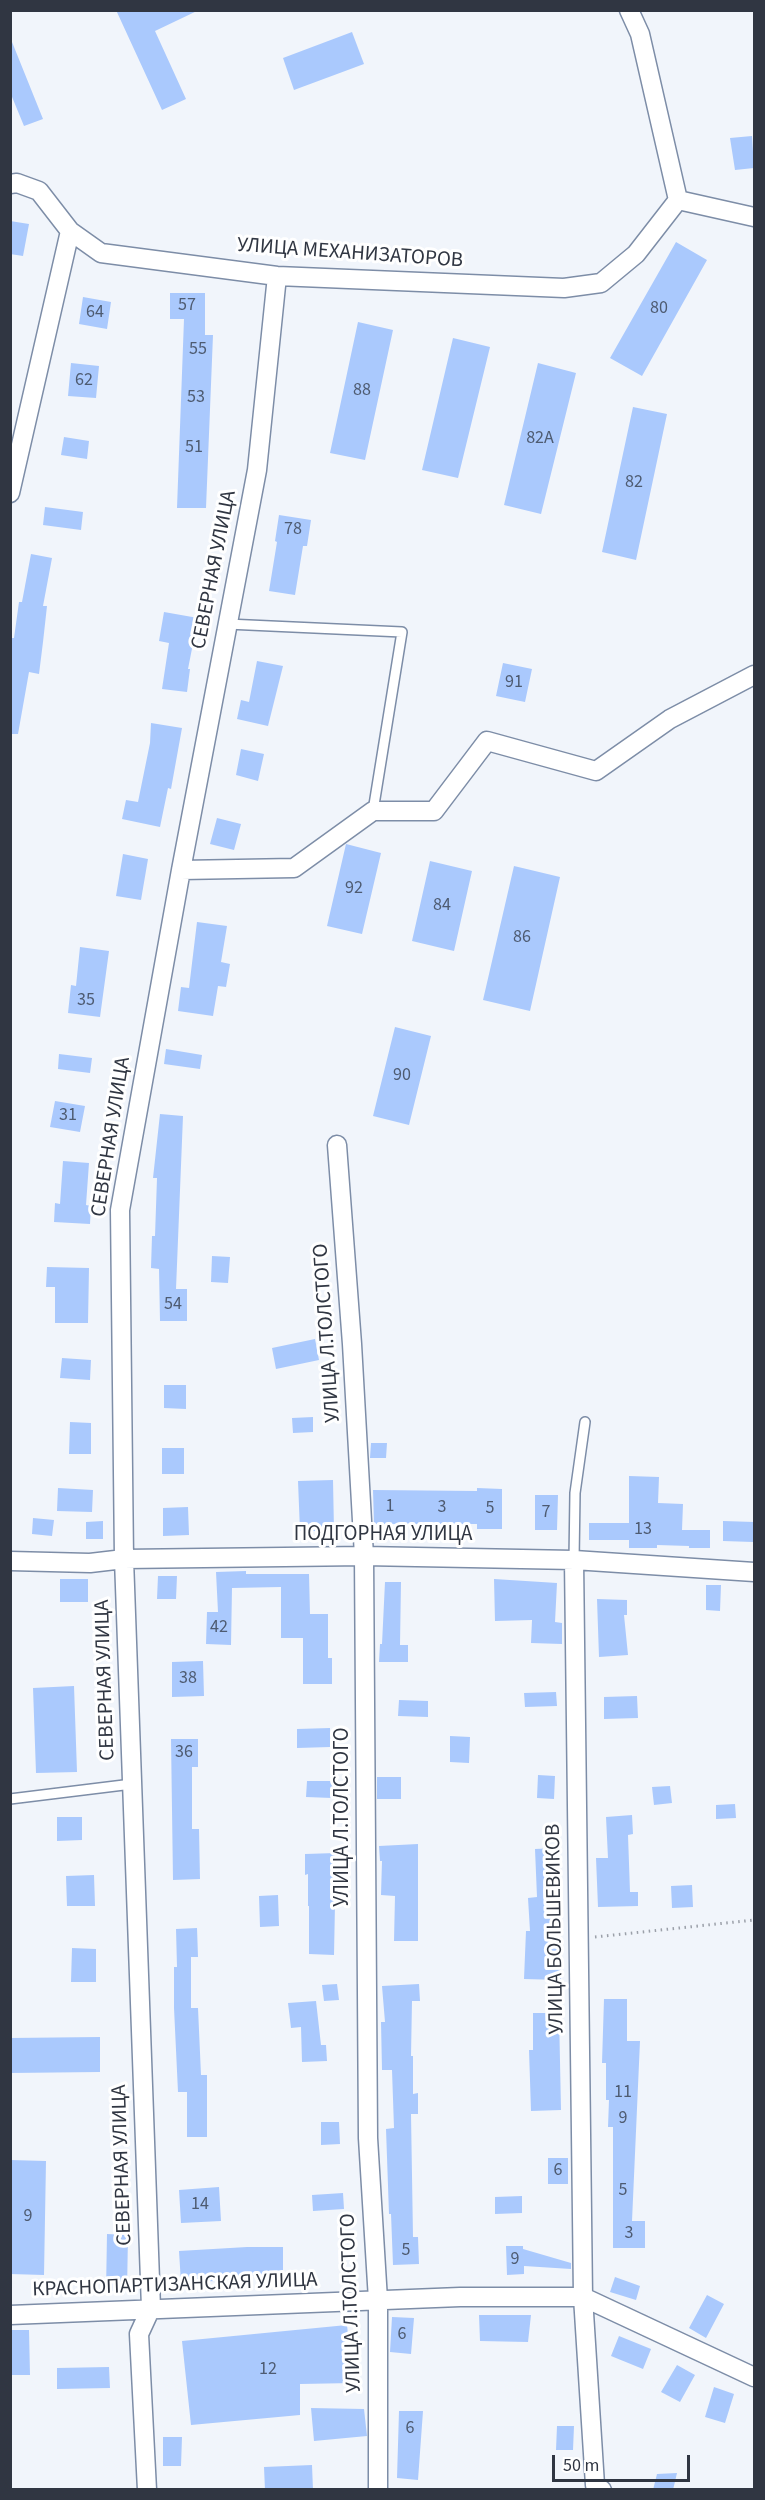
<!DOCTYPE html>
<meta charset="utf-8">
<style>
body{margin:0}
#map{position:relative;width:765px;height:2500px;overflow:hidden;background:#f1f5fb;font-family:"Source Sans 3",sans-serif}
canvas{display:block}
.frame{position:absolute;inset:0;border:12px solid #303642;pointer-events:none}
.scale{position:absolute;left:552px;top:2455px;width:138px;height:27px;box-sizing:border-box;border:3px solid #303642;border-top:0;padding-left:8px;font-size:18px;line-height:21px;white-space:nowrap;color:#303642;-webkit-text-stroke:4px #fff;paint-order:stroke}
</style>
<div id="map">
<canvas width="765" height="2500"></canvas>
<div class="frame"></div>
<div class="scale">50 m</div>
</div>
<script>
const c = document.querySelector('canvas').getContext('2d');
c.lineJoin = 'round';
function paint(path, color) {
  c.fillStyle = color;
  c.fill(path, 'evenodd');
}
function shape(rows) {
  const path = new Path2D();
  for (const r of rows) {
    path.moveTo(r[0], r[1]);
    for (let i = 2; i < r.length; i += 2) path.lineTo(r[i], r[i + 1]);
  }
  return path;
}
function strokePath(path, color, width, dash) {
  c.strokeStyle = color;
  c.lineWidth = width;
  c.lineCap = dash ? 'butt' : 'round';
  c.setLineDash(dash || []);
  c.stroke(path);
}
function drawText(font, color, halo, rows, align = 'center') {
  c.font = font + ' "Source Sans 3",sans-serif';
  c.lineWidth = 6;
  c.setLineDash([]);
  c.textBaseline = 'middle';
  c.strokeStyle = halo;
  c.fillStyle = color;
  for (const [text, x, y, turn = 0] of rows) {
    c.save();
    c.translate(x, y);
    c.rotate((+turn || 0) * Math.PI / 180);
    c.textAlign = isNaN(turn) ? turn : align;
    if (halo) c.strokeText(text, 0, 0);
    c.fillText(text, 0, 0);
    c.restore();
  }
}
paint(shape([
 [116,10,199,10,155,31,186,99,162,110],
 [352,32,364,64,294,90,283,58],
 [10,37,43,119,24,126,10,92],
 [752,136,754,168,735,170,730,138],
 [10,221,29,224,23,256,10,254],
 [676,242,707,260,642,376,610,358],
 [170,293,205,293,205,335,213,335,206,508,177,508,184,319,170,319],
 [83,297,111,302,107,329,79,324],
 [358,322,393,330,365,460,330,453],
 [453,338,490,347,458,478,422,470],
 [71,363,99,366,96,398,68,396],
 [538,363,576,373,541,514,504,505],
 [633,407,667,414,636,560,602,552],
 [64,437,89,441,87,459,61,455],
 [45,507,83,512,81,530,43,525],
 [279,515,311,520,307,546,303,546,295,595,269,591,277,542,275,541],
 [31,554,52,558,43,606,47,606,43,642,39,674,29,672,18,734,10,734,10,638,14,638,19,602,22,602],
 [164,612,198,618,188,669,190,669,187,692,162,689,169,643,159,641],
 [257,661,283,666,268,726,237,719,241,700,249,702],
 [503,663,532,669,525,702,496,696],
 [151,723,182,728,171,789,168,788,160,827,122,819,126,800,138,802,150,743],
 [241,749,264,754,258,781,236,775],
 [217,818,241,824,234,850,210,844],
 [346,844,381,853,362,934,327,926],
 [123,854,148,859,141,900,116,896],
 [430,861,472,871,454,951,412,941],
 [514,866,560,877,530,1011,483,1000],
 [197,922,227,926,221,962,230,964,226,987,218,986,213,1016,178,1011,181,987,189,988],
 [80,947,109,951,100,1017,68,1013,71,985,76,986],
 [395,1027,431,1036,409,1125,373,1116],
 [166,1049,202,1055,200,1069,164,1064],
 [59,1054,92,1058,90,1073,58,1069],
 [55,1101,85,1106,80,1132,50,1127],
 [160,1114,183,1116,176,1289,187,1289,187,1321,160,1321,159,1269,151,1268,152,1236,155,1236,157,1178,153,1178],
 [63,1161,89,1163,86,1205,91,1206,90,1224,54,1222,55,1203,60,1204],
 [212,1256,230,1257,228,1283,211,1282],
 [47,1267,89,1268,88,1323,55,1323,55,1287,46,1287],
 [315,1339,319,1360,276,1369,272,1348],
 [62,1358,91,1360,90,1380,60,1378],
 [164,1385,186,1385,186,1409,164,1408],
 [313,1417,313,1432,293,1433,292,1418],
 [70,1422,91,1423,91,1454,69,1454],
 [371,1443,387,1443,386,1458,370,1458],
 [162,1448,184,1448,184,1474,162,1474],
 [629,1476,659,1477,658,1503,683,1504,682,1530,710,1530,710,1548,689,1548,689,1546,657,1545,657,1548,629,1548,629,1540,589,1540,589,1523,629,1523],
 [333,1480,334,1531,300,1531,298,1481],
 [58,1488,93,1490,92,1512,57,1511],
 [477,1488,502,1489,502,1529,477,1529,477,1524,374,1524,373,1490,477,1491],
 [535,1495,558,1495,557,1530,535,1530],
 [188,1507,189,1535,163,1536,163,1508],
 [33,1518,54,1520,52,1536,32,1534],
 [103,1521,103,1539,86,1539,86,1522],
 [723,1521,754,1522,753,1542,723,1541],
 [246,1571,246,1574,309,1574,310,1614,328,1614,328,1658,332,1658,332,1684,303,1684,303,1638,281,1638,281,1587,232,1588,231,1645,206,1644,207,1612,218,1612,216,1572],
 [158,1576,177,1576,176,1599,157,1599],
 [60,1579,88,1579,88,1602,60,1602],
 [494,1579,557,1583,555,1622,562,1623,562,1644,531,1643,532,1620,495,1621],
 [385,1582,401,1582,400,1645,408,1645,408,1662,379,1662,380,1644,382,1644],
 [706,1585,721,1585,720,1611,706,1610],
 [597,1599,627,1600,627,1615,624,1615,628,1655,599,1657],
 [203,1661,204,1696,172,1697,172,1662],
 [74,1686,77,1772,36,1773,33,1688],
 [556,1692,557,1706,525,1707,524,1693],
 [637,1696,638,1718,604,1719,604,1697],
 [399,1700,428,1701,428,1717,398,1716],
 [330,1728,330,1747,297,1748,297,1729],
 [450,1736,470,1737,469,1763,450,1762],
 [171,1739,198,1739,198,1767,192,1767,192,1829,199,1829,200,1879,173,1880],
 [538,1775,555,1776,554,1799,537,1798],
 [377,1777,401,1777,401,1799,377,1799],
 [307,1781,333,1781,332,1798,306,1797],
 [670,1786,672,1803,654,1805,652,1787],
 [735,1804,736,1818,716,1819,716,1805],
 [632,1815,633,1834,628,1835,630,1892,638,1892,638,1906,598,1907,596,1858,608,1858,606,1817],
 [57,1817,82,1817,82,1840,57,1841],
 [418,1844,418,1941,394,1941,395,1896,381,1895,382,1861,380,1861,379,1846],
 [556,1848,557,1873,553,1873,558,1932,557,1964,561,1965,561,1980,524,1979,526,1931,530,1931,528,1898,537,1897,535,1849],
 [336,1853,334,1955,309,1954,309,1906,308,1906,308,1874,305,1875,305,1854],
 [94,1875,95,1906,67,1906,66,1876],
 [692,1885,693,1907,672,1908,671,1886],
 [278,1895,279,1926,260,1927,259,1896],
 [197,1928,198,1957,191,1957,191,2008,198,2008,201,2075,207,2075,207,2137,187,2137,187,2092,178,2092,174,2008,174,1967,177,1967,176,1929],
 [72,1948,96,1949,96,1982,71,1982],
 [337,1984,339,2000,324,2001,322,1985],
 [419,1984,420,2001,412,2001,411,2056,413,2056,413,2094,418,2093,418,2114,411,2114,413,2237,418,2237,419,2264,393,2265,391,2214,389,2214,386,2129,394,2128,392,2070,382,2070,381,2022,385,2022,382,1986],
 [604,1999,627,1999,627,2041,640,2041,632,2221,645,2221,645,2248,613,2248,613,2127,608,2127,609,2100,606,2100,606,2063,602,2063],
 [316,2001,321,2045,326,2045,327,2061,302,2062,301,2027,291,2028,288,2003],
 [533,2013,559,2013,561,2110,531,2111,529,2050,533,2050],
 [100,2037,100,2072,10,2073,10,2038],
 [321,2122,339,2122,340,2144,321,2145],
 [548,2158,568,2158,568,2184,548,2184],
 [10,2160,46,2161,44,2275,10,2274],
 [219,2187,221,2221,181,2223,179,2190],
 [343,2193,344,2209,313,2211,312,2195],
 [522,2196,522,2213,495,2214,495,2197],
 [107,2234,128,2235,127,2291,106,2291],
 [506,2246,523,2246,523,2249,571,2263,571,2269,524,2266,524,2274,507,2275],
 [247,2247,283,2247,283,2275,249,2276,249,2279,181,2283,179,2251],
 [615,2277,640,2286,636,2300,610,2292],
 [707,2295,724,2304,706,2338,689,2328],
 [479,2315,531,2315,528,2342,480,2341],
 [392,2317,414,2318,411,2354,390,2352],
 [347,2325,353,2383,300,2384,300,2415,191,2425,182,2341],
 [10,2330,29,2330,30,2375,10,2375],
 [619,2336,651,2349,643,2369,611,2356],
 [677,2365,695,2375,680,2402,661,2392],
 [109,2367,110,2388,57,2389,57,2368],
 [714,2387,734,2394,725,2423,705,2417],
 [311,2408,364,2409,367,2436,314,2441],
 [399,2411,423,2411,418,2480,397,2478],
 [557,2426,574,2426,573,2450,556,2450],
 [163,2437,182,2437,181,2466,163,2466],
 [312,2465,313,2490,265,2490,264,2467],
 [677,2473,673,2490,653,2490,657,2474]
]), '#aac9fd');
const lane = shape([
 [227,624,402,632,373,811],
 [574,1560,575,1493,585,1422],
 [10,1799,132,1784]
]);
const street = shape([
 [629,10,640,34,678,200],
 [10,184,17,183,39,191,70,231,101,253,277,276,564,288,601,283,636,254,678,200,754,217],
 [10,493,70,231],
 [181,870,294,868,373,811,434,811,487,741,596,771,670,719,754,675],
 [337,1145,352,1344,364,1556,368,2138,378,2300,378,2490],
 [574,1560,583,2297,595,2485,602,2490],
 [10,1561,90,1563,124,1559,364,1556,574,1560,754,1572],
 [10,2315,460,2297,583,2297,754,2377],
 [147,2490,139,2334,151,2308,124,1559,120,1210,181,870,257,470,277,276]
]);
strokePath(lane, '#7d8da7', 12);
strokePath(street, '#7d8da7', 21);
strokePath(shape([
 [595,1937,754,1920]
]), '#9ba0a9', 3, [1.5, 4.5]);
strokePath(lane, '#fff', 9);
strokePath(street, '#fff', 18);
drawText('18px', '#4e5b71', null, [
 ["57",187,306],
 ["80",659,309],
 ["64",95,313],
 ["55",198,350],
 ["62",84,381],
 ["88",362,391],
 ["53",196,398],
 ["82А",540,439],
 ["51",194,448],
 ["82",634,483],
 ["78",293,530],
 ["91",514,683],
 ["92",354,889],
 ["84",442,906],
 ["86",522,938],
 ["35",86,1001],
 ["90",402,1076],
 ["31",68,1116],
 ["54",173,1305],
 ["1",390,1507],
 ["3",442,1508],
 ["5",490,1509],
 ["7",546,1513],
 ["13",643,1530],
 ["42",219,1628],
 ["38",188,1679],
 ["36",184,1753],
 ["11",623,2093],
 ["9",623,2119],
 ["6",558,2171],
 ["5",623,2191],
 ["14",200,2205],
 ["9",28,2217],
 ["3",629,2234],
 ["5",406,2251],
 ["9",515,2260],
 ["6",402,2335],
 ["12",268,2370],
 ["6",410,2429]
]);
drawText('21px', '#303642', '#fff', [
 ["УЛИЦА МЕХАНИЗАТОРОВ",350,254,4],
 ["СЕВЕРНАЯ УЛИЦА",215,570,-79],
 ["СЕВЕРНАЯ УЛИЦА",112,1137,-81],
 ["УЛИЦА Л.ТОЛСТОГО",328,1333,-94],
 ["ПОДГОРНАЯ УЛИЦА",383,1535],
 ["СЕВЕРНАЯ УЛИЦА",106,1680,-92],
 ["УЛИЦА Л.ТОЛСТОГО",343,1817,-90],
 ["УЛИЦА БОЛЬШЕВИКОВ",556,1929,-91],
 ["СЕВЕРНАЯ УЛИЦА",123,2165,-92],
 ["КРАСНОПАРТИЗАНСКАЯ УЛИЦА",175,2286,-2],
 ["УЛИЦА Л.ТОЛСТОГО",352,2303,-92]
]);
</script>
